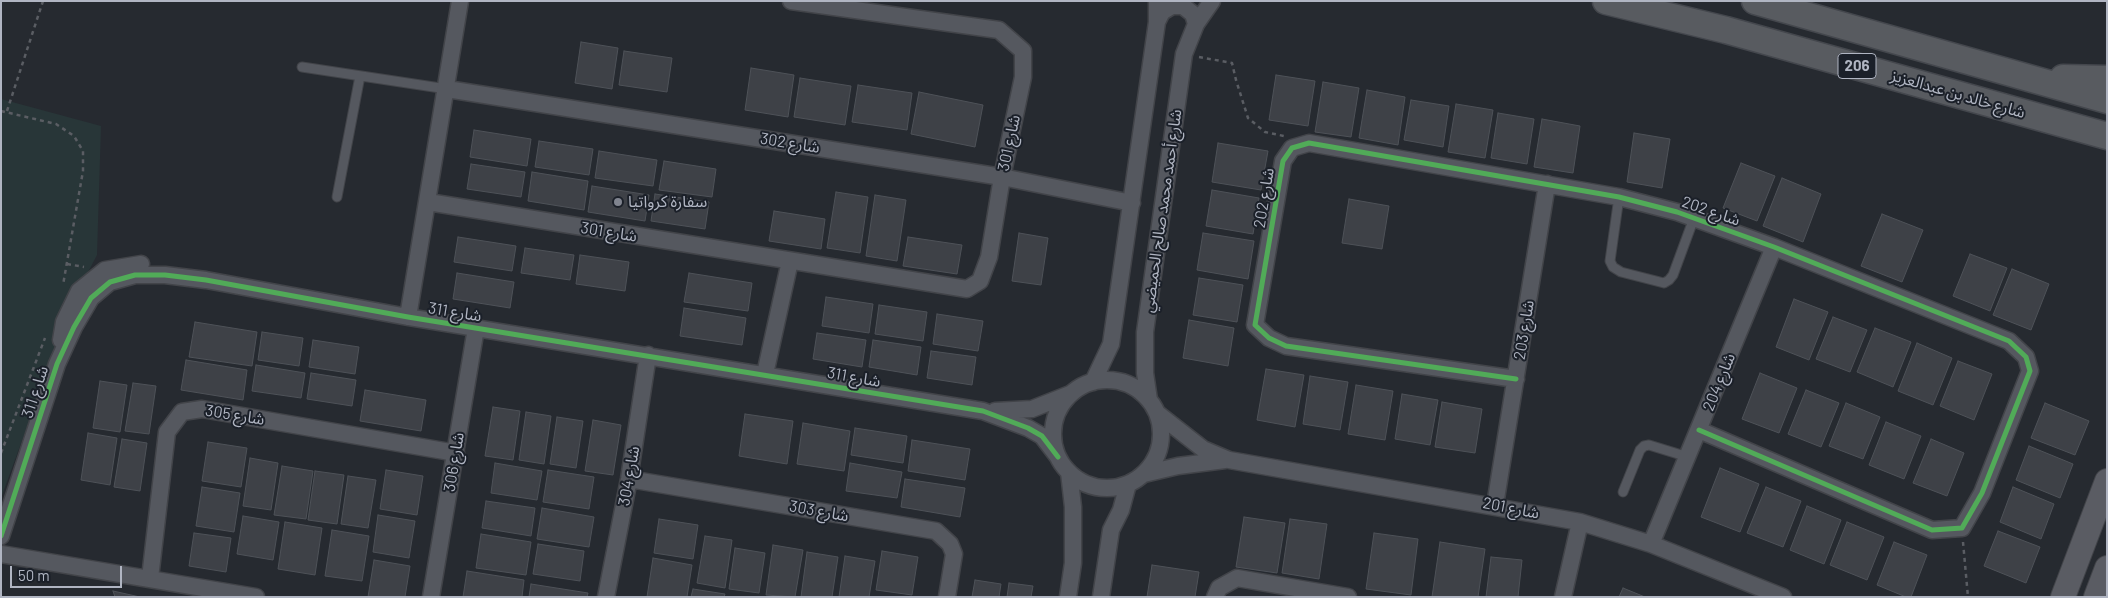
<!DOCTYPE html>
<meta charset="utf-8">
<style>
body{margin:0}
#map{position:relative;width:2108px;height:598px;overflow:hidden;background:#262a30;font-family:Barlow,sans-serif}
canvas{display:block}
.frame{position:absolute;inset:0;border:2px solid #b0b5c2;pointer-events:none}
.scale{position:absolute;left:10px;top:566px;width:112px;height:22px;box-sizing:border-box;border:2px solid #b0b5c2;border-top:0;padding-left:6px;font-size:15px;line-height:18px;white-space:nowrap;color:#b0b5c2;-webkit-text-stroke:4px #1b2029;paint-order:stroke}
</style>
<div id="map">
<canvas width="2108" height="598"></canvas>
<div class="frame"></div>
<div class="scale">50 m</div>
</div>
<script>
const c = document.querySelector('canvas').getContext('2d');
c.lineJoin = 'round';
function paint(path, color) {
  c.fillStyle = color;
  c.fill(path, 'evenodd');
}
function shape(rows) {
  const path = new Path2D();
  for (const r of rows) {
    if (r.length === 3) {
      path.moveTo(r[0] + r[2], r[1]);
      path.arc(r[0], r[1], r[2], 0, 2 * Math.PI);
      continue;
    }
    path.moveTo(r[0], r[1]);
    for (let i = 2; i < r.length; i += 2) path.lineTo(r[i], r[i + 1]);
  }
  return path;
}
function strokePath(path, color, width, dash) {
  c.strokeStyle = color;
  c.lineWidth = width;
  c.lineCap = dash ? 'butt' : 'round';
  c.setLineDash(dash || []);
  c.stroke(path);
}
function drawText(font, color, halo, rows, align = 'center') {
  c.font = font + ' Barlow,"Noto Sans Arabic",sans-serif';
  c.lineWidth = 4;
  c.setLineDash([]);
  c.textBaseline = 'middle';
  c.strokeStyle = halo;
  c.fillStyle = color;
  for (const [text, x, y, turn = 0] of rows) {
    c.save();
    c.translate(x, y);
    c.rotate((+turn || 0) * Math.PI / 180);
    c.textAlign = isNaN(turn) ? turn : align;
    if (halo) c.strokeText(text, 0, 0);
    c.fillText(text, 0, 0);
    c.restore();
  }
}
paint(shape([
 [1,99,101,126,97,255,84,280,49,367,1,498]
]), '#283638');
const building = shape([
 [581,42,618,48,612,89,575,83,581,42],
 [624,51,672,58,667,92,619,85,624,51],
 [751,68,794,75,788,117,745,110,751,68],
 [1276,75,1315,81,1308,126,1269,120,1276,75],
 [800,78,851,86,845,125,794,117,800,78],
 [1323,82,1359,88,1351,137,1315,132,1323,82],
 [858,85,912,93,907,130,852,122,858,85],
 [1367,90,1405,97,1398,145,1359,138,1367,90],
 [919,92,983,105,975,147,911,134,919,92],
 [1411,100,1449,106,1443,147,1404,140,1411,100],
 [1456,104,1493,110,1485,158,1448,152,1456,104],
 [1498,113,1534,119,1527,164,1491,158,1498,113],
 [1542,119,1580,126,1573,173,1534,167,1542,119],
 [474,130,531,139,527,166,470,157,474,130],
 [1634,133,1670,139,1662,188,1627,182,1634,133],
 [539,141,593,149,589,175,535,167,539,141],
 [1218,143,1268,151,1261,190,1212,182,1218,143],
 [599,151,657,160,653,186,595,178,599,151],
 [664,161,716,169,712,197,659,190,664,161],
 [1741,163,1775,176,1757,221,1723,208,1741,163],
 [471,164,525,172,521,197,467,189,471,164],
 [532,172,588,181,584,210,528,201,532,172],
 [1782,178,1821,194,1803,242,1763,226,1782,178],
 [592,186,649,195,645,221,588,212,592,186],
 [1212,190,1259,198,1253,234,1206,226,1212,190],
 [836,192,868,197,860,253,827,248,836,192],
 [655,194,709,202,705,229,651,221,655,194],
 [875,195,906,200,897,261,866,256,875,195],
 [1349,199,1389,206,1382,249,1342,243,1349,199],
 [774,211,825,219,821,249,769,241,774,211],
 [1882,214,1923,230,1902,282,1861,266,1882,214],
 [1019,233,1048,238,1041,285,1012,281,1019,233],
 [1203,233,1254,241,1248,279,1197,270,1203,233],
 [458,237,516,246,512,271,454,262,458,237],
 [908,237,962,245,957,274,903,266,908,237],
 [525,248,574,255,570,280,521,273,525,248],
 [1970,254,2007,268,1990,311,1953,296,1970,254],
 [580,255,629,262,625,291,576,284,580,255],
 [2012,269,2049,284,2031,330,1993,315,2012,269],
 [457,273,514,282,510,308,453,299,457,273],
 [689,273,752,283,748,311,684,302,689,273],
 [1199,278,1243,285,1237,322,1193,315,1199,278],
 [826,297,873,304,869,333,822,326,826,297],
 [1794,299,1828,312,1809,360,1776,347,1794,299],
 [879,305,927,312,923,341,875,334,879,305],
 [684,308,746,318,742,345,680,336,684,308],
 [937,314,983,321,978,351,933,344,937,314],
 [1833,317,1867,330,1850,372,1816,359,1833,317],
 [1189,320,1234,328,1228,366,1183,358,1189,320],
 [195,322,257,332,252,366,189,357,195,322],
 [1875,328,1911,342,1893,387,1857,372,1875,328],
 [262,332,303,338,299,366,258,360,262,332],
 [817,333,866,340,862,367,813,359,817,333],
 [313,340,359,347,355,374,309,367,313,340],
 [873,340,921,347,917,375,869,367,873,340],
 [1917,343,1952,358,1933,405,1898,391,1917,343],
 [931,351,976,357,972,385,927,378,931,351],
 [186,360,247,370,243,400,181,390,186,360],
 [1958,361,1992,374,1974,420,1940,406,1958,361],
 [256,365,305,373,301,398,252,391,256,365],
 [1266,369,1304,375,1295,427,1257,420,1266,369],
 [311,373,356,380,352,406,307,399,311,373],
 [1760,373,1797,388,1779,433,1742,419,1760,373],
 [1310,376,1348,382,1340,430,1303,424,1310,376],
 [100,381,127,385,120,432,93,428,100,381],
 [133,383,156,386,149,434,125,431,133,383],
 [1356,385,1393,391,1385,440,1348,434,1356,385],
 [365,390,426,400,421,431,360,421,365,390],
 [1806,390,1839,403,1821,447,1788,434,1806,390],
 [1402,394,1438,400,1430,445,1395,439,1402,394],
 [1442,402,1482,409,1475,453,1435,447,1442,402],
 [1846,403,1880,417,1863,459,1829,446,1846,403],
 [2045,403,2089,421,2075,455,2031,438,2045,403],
 [493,407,520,411,513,460,485,456,493,407],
 [526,412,551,416,544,464,519,460,526,412],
 [745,414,793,421,787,464,739,456,745,414],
 [557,417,583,421,576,468,550,464,557,417],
 [593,420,621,425,613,475,585,471,593,420],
 [1886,422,1921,436,1904,479,1869,465,1886,422],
 [803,423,850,431,844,471,797,464,803,423],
 [855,428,907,436,903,463,851,455,855,428],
 [88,433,117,438,110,485,81,480,88,433],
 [122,439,147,443,140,491,114,487,122,439],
 [1931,439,1964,453,1947,496,1913,483,1931,439],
 [912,440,970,449,965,480,908,471,912,440],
 [208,442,247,448,241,487,202,481,208,442],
 [2029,446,2073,464,2060,498,2016,480,2029,446],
 [250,458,278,463,271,510,243,506,250,458],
 [495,463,542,471,537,500,491,493,495,463],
 [850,463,902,472,897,498,846,491,850,463],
 [282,466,313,471,306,519,274,515,282,466],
 [1720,468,1759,484,1740,532,1701,517,1720,468],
 [386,470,423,476,417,515,380,509,386,470],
 [548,470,594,477,589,509,543,502,548,470],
 [315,471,344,475,337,524,308,520,315,471],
 [348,476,376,480,368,528,341,524,348,476],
 [905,479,965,488,960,517,901,507,905,479],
 [202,487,240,493,234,532,196,526,202,487],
 [1766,487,1801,501,1783,547,1747,533,1766,487],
 [2013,487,2054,504,2041,539,2000,522,2013,487],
 [486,501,535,508,531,536,482,528,486,501],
 [1807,506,1841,520,1824,564,1790,550,1807,506],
 [542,508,594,517,589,547,537,539,542,508],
 [378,515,415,521,409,558,373,552,378,515],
 [243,516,279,522,273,560,237,554,243,516],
 [1244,517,1285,523,1277,573,1236,567,1244,517],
 [659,519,698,525,693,559,654,553,659,519],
 [1290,519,1327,524,1319,579,1282,573,1290,519],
 [285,522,322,528,315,575,278,569,285,522],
 [1847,522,1884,537,1867,580,1830,565,1847,522],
 [332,530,369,536,362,581,325,576,332,530],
 [1998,531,2040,547,2026,583,1984,566,1998,531],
 [194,533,231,538,226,572,189,566,194,533],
 [1374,533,1418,539,1411,595,1366,589,1374,533],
 [481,534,531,542,526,575,476,568,481,534],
 [705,536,732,540,725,588,697,583,705,536],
 [1440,542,1485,549,1478,597,1432,597,1440,542],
 [1894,542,1927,555,1911,597,1906,597,1877,585,1894,542],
 [538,544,584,551,580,581,533,574,538,544],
 [773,545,803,550,795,597,766,595,773,545],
 [735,548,765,553,759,593,729,589,735,548],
 [882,551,918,557,912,595,876,590,882,551],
 [807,552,838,557,832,597,801,597,807,552],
 [845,556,875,561,869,597,839,597,845,556],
 [1491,557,1522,560,1518,597,1486,597,1491,557],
 [653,558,692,565,687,597,647,597,653,558],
 [374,560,410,566,405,597,368,597,374,560],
 [1152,565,1199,572,1195,597,1147,597,1152,565],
 [467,571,524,580,522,597,463,597,467,571],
 [975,580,1001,584,999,597,972,597,975,580],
 [1009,583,1033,586,1031,597,1007,597,1009,583],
 [531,584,588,593,587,597,529,597,531,584],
 [1623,588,1645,597,1619,597,1623,588],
 [693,589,725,594,724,597,691,597,693,589],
 [113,591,140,597,115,597,113,591]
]);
paint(building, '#3e4147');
strokePath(building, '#4e5258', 1);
const lane = shape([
 [302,67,447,89],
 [337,197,360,76],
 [1619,197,1610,261,1613,267,1621,272,1664,283,1669,280,1673,275,1694,218],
 [1623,492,1640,450,1644,446,1649,445,1688,457]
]);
const street = shape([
 [1157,22,1162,12,1172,6,1183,6,1193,14,1196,24],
 [447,89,1002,177,1132,203],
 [428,202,967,289,980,281,989,257,1002,177,1023,77,1023,51,999,30,791,1],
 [408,317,460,1],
 [61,340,64,322,79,291,105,270,141,264],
 [765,374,790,261],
 [1516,379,1286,346,1269,338,1255,325,1283,161,1292,148,1309,143,1619,197,1677,212,1774,247,2009,341,2026,357,2030,371,1982,493,1962,528,1932,530,1699,430],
 [1107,434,54],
 [1093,382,1111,344,1157,22,1157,1],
 [1149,400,1145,373,1145,332,1184,54,1196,24,1212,1],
 [995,411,1032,409,1070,394],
 [1157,413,1203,449,1229,460,1580,522,1651,544,1783,597],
 [1144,474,1178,466,1225,460],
 [629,479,936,531,950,544,954,554,947,597],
 [1495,505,1547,184],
 [1,536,57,364,74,327,91,298,110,282,135,275,165,275,206,280,408,317,983,411,1028,428,1042,436,1058,457],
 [1651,544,1774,247],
 [1,554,256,597],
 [150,578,167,432,182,412,202,409,456,453],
 [431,597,476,328],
 [606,597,629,479,648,355],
 [1068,597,1073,563,1073,507,1069,472],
 [1101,597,1111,530,1121,510,1128,484],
 [1215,597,1219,588,1237,578,1348,597],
 [1563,597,1580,522]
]);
const secondary = shape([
 [2063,597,2107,481],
 [2096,597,2107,568]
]);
const primary = shape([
 [1606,1,1726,30,2107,136],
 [1755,1,2107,100],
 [2063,78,2107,79]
]);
strokePath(lane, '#424449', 11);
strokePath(street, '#424449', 19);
strokePath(secondary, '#424449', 26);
strokePath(primary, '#44474d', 29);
strokePath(shape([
 [1199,57,1232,63,1236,80,1248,118,1265,132,1284,136],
 [1,111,56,124,74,136,83,151,83,171,63,285],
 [7,111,43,1],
 [67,264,84,267],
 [1,453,45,338],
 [1963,542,1968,597]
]), '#5a5d63', 2.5, [4, 4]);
strokePath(lane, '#55585f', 9);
strokePath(street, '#55585f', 16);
strokePath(secondary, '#5a5c63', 24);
strokePath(primary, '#585b60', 26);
strokePath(shape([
 [1516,379,1286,346,1269,338,1255,325,1283,161,1292,148,1309,143,1619,197,1677,212,1774,247,2009,341,2026,357,2030,371,1982,493,1962,528,1932,530,1699,430],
 [1,536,57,364,74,327,91,298,110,282,135,275,165,275,206,280,408,317,983,411,1028,428,1042,436,1058,457]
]), '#51ab58', 5);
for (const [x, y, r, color] of [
 [618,202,5,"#80848f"]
]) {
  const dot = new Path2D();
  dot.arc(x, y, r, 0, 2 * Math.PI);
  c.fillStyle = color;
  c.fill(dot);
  strokePath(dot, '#1b2029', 2);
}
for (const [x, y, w] of [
 [1857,66,38]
]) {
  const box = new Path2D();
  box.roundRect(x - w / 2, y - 12.5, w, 25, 4);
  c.fillStyle = '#1b2029';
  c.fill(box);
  strokePath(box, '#b0b5c2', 1);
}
drawText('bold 15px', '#b0b5c2', null, [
 ["206",1857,66]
]);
drawText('16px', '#b0b5c2', '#1b2029', [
 ["شارع خالد بن عبدالعزيز",1958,94,16],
 ["شارع 302",790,143,9],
 ["شارع 301",1009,143,-78],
 ["شارع 202",1264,198,-81],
 ["شارع أحمد محمد صالح الحميضي",1162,211,-82],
 ["شارع 202",1711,211,19],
 ["شارع 301",609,232,9],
 ["شارع 311",455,312,9],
 ["شارع 203",1524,330,-81],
 ["شارع 311",854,377,10],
 ["شارع 204",1719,382,-68],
 ["شارع 311",35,392,-72],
 ["شارع 305",235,415,9],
 ["شارع 306",454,462,-81],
 ["شارع 304",629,476,-80],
 ["شارع 201",1511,508,11],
 ["شارع 303",819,511,10]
]);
drawText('16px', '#b0b5c2', '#1b2029', [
 ["سفارة كرواتيا",628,202]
], 'left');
</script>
